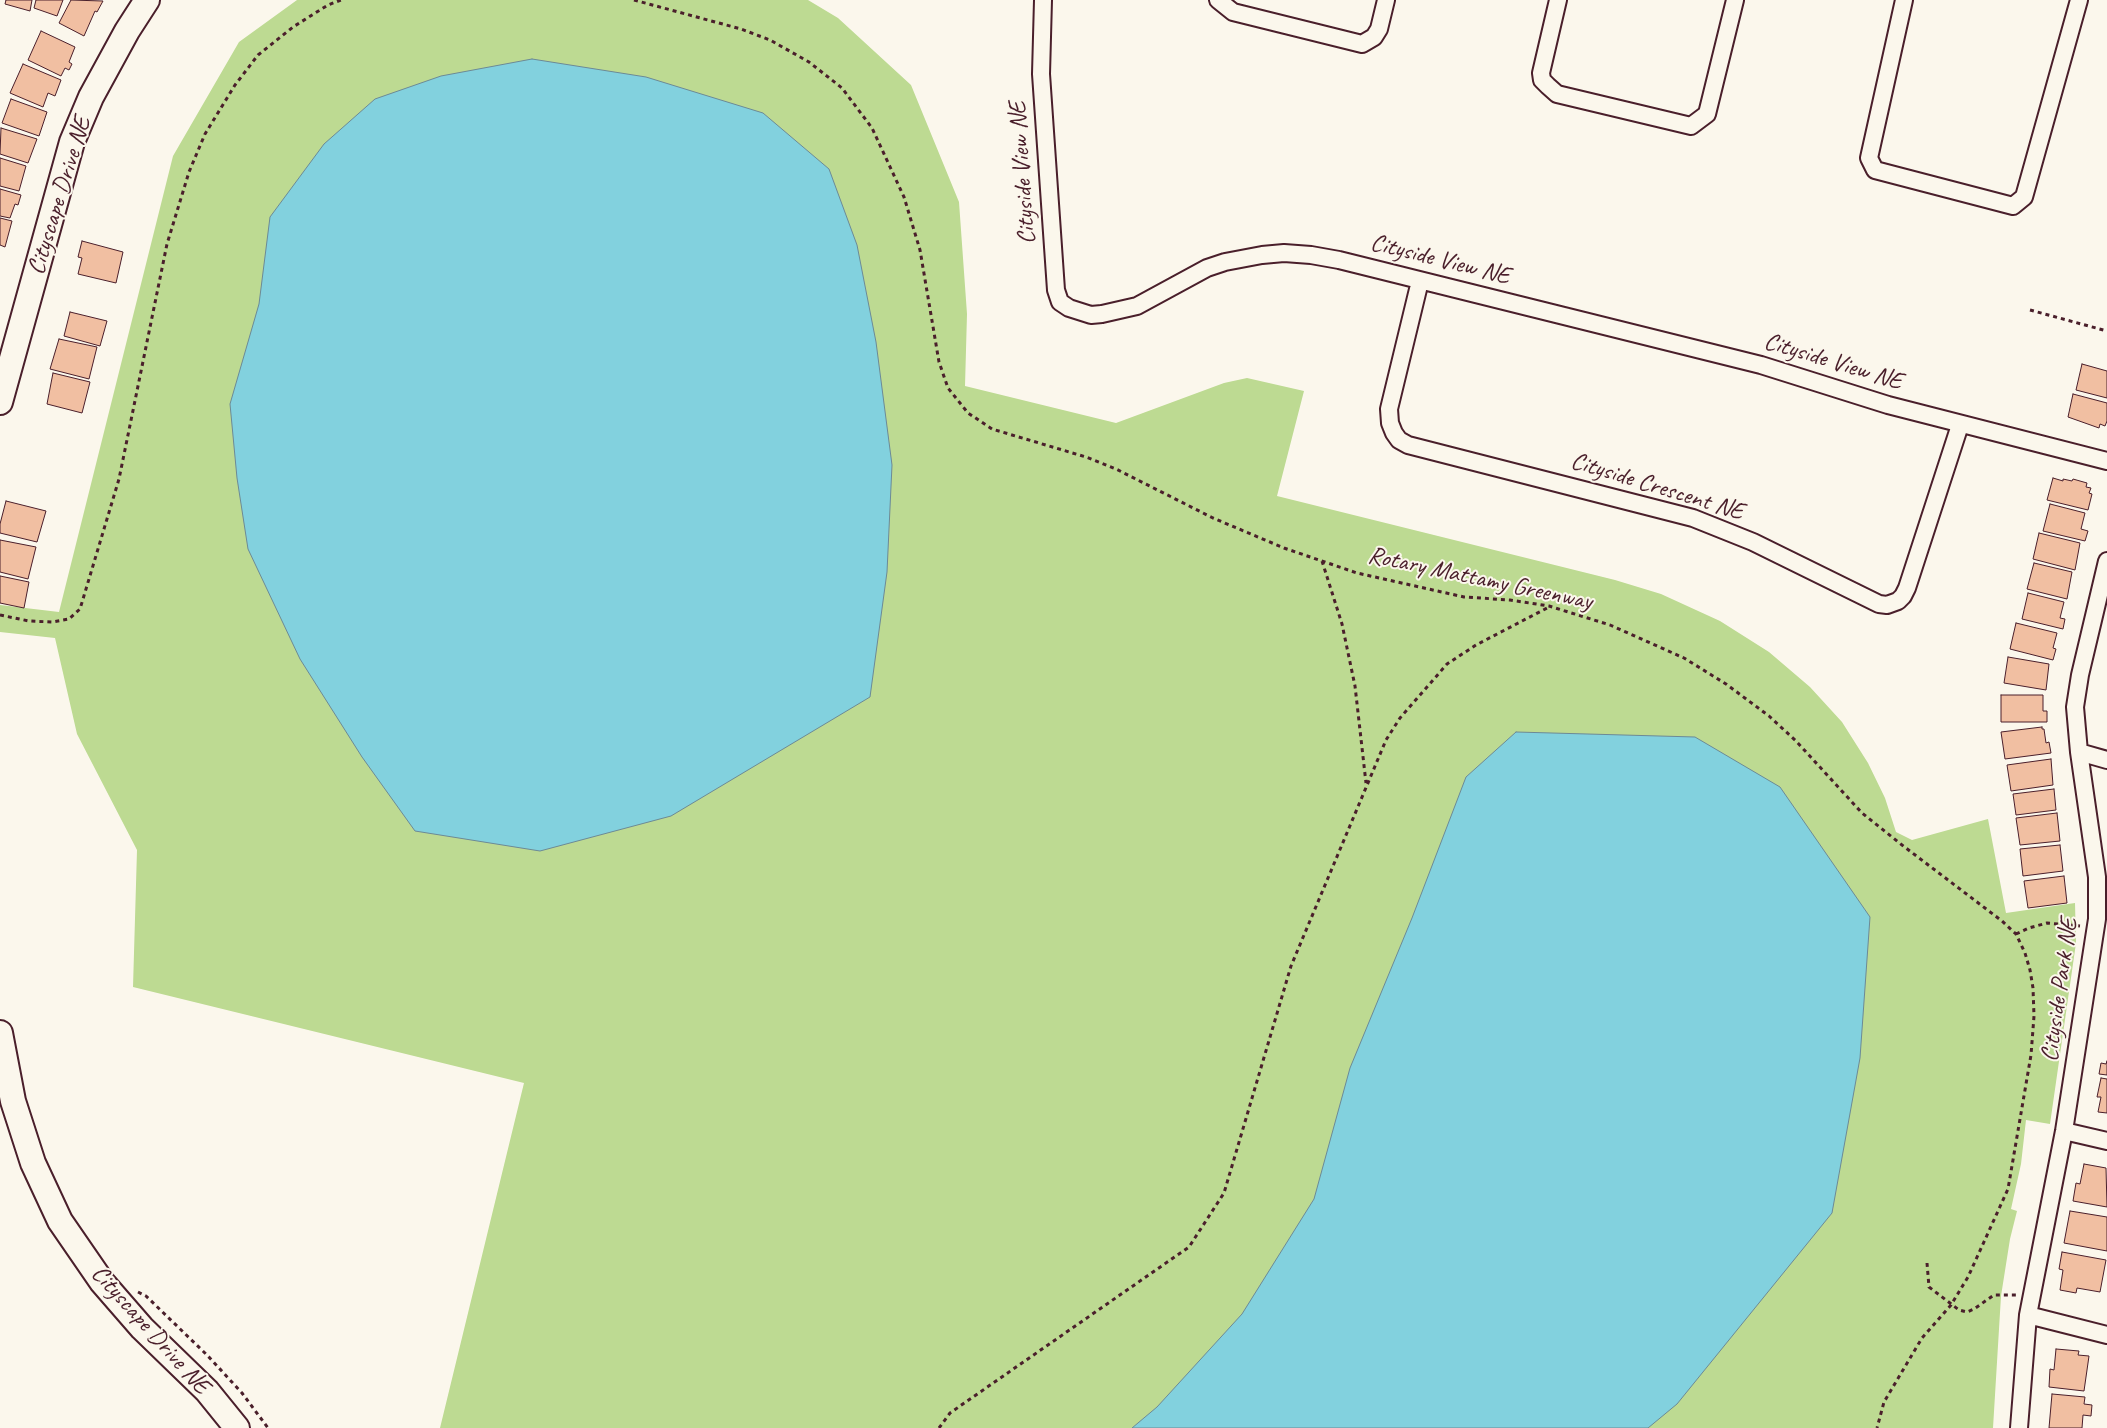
<!DOCTYPE html>
<style>
body{margin:0}
canvas{display:block;background:#fbf7ec}
</style>
<canvas width="2107" height="1428"></canvas>
<script>
const c = document.querySelector('canvas').getContext('2d');
c.lineJoin = 'round';
function paint(path, color) {
  c.fillStyle = color;
  c.fill(path, 'evenodd');
}
function shape(rows) {
  const path = new Path2D();
  for (const r of rows) {
    path.moveTo(r[0], r[1]);
    for (let i = 2; i < r.length; i += 2) path.lineTo(r[i], r[i + 1]);
  }
  return path;
}
function strokePath(path, color, width, dash) {
  c.strokeStyle = color;
  c.lineWidth = width;
  c.lineCap = dash ? 'butt' : 'round';
  c.setLineDash(dash || []);
  c.stroke(path);
}
function drawText(font, color, halo, rows, align = 'center') {
  c.font = font + ' Caveat,sans-serif';
  c.lineWidth = 4;
  c.setLineDash([]);
  c.textBaseline = 'middle';
  c.strokeStyle = halo;
  c.fillStyle = color;
  for (const [text, x, y, turn = 0] of rows) {
    c.save();
    c.translate(x, y);
    c.rotate((+turn || 0) * Math.PI / 180);
    c.textAlign = isNaN(turn) ? turn : align;
    if (halo) c.strokeText(text, 0, 0);
    c.fillText(text, 0, 0);
    c.restore();
  }
}
paint(shape([
 [297,0,808,0,838,18,911,85,959,202,967,314,965,386,1116,423,1224,383,1247,378,1304,391,1277,496,1615,580,1661,594,1720,621,1769,652,1810,687,1842,722,1868,763,1885,798,1896,832,1912,840,1988,819,2006,913,2075,903,2076,943,2050,1124,2026,1120,2021,1164,2011,1209,2017,1211,2010,1239,2001,1296,1993,1428,440,1428,524,1083,133,987,137,850,77,734,55,638,0,632,0,605,59,612,173,156,239,42]
]), '#bdda92');
const water = shape([
 [532,59,646,77,763,113,829,169,857,245,876,342,892,465,887,572,870,697,671,816,540,851,415,831,362,757,300,659,248,549,237,478,230,404,259,304,270,217,324,144,375,99,441,76,532,59],
 [1516,732,1695,737,1780,787,1870,917,1860,1058,1832,1213,1677,1404,1648,1428,1132,1428,1157,1407,1242,1314,1314,1199,1350,1068,1412,918,1466,777,1516,732]
]);
paint(water, '#82d1de');
strokePath(water, '#6c8a96', 1);
const building = shape([
 [6,0,32,0,30,11,5,4,6,0],
 [36,0,63,0,57,16,34,8,36,0],
 [71,0,103,1,97,12,95,11,84,36,59,23,71,0],
 [41,31,75,47,69,62,72,64,69,70,65,68,61,76,28,60,41,31],
 [23,64,61,80,55,96,48,93,43,107,10,93,23,64],
 [11,99,47,112,39,136,2,123,11,99],
 [1,128,37,139,28,163,0,154,1,128],
 [0,158,26,166,19,191,0,186,0,158],
 [0,189,21,195,18,205,15,204,10,218,0,216,0,189],
 [0,218,12,221,5,247,0,245,0,218],
 [82,241,123,252,116,283,78,274,82,258,78,257,82,241],
 [70,312,107,321,100,346,64,336,70,312],
 [59,339,97,347,89,379,50,369,59,339],
 [2082,364,2107,371,2107,398,2076,390,2082,364],
 [53,373,90,382,82,413,47,404,53,373],
 [2073,394,2107,403,2107,421,2105,426,2100,424,2099,428,2068,417,2073,394],
 [2053,478,2063,481,2063,479,2072,481,2073,479,2087,483,2086,487,2091,488,2089,493,2092,494,2088,510,2047,500,2053,478],
 [6,501,46,511,37,542,0,533,0,524,6,501],
 [2050,504,2085,513,2081,529,2088,531,2085,541,2043,531,2050,504],
 [2039,533,2080,543,2075,570,2033,559,2039,533],
 [0,540,36,547,28,579,0,572,0,540],
 [2034,563,2072,572,2067,599,2027,589,2034,563],
 [0,576,29,582,24,608,0,603,0,576],
 [2028,593,2064,602,2060,618,2065,619,2063,629,2022,619,2028,593],
 [2016,623,2057,633,2053,648,2056,649,2053,660,2010,649,2016,623],
 [2008,657,2049,664,2046,690,2004,683,2008,657],
 [2001,695,2043,695,2043,711,2047,711,2047,722,2001,722,2001,695],
 [2042,727,2042,729,2044,729,2046,743,2049,742,2051,753,2005,759,2001,732,2042,727],
 [2051,759,2053,785,2011,791,2007,765,2051,759],
 [2054,789,2056,810,2016,815,2013,794,2054,789],
 [2057,813,2060,841,2020,845,2016,818,2057,813],
 [2060,845,2063,871,2023,876,2020,849,2060,845],
 [2064,876,2067,903,2028,908,2024,881,2064,876],
 [2107,1061,2107,1075,2099,1074,2101,1063,2106,1064,2107,1061],
 [2101,1078,2107,1079,2107,1113,2098,1112,2101,1097,2097,1097,2101,1078],
 [2084,1164,2106,1168,2107,1207,2073,1201,2076,1183,2080,1184,2084,1164],
 [2070,1211,2107,1217,2107,1251,2064,1243,2070,1211],
 [2062,1252,2106,1260,2100,1292,2077,1288,2076,1293,2060,1290,2063,1270,2059,1269,2062,1252],
 [2056,1349,2079,1351,2078,1355,2089,1356,2084,1391,2049,1387,2050,1369,2054,1370,2056,1349],
 [2052,1394,2085,1397,2084,1404,2092,1405,2091,1416,2083,1415,2082,1428,2049,1428,2052,1394]
]);
paint(building, '#f1bfa2');
strokePath(building, '#4a1f2b', 1);
const street = shape([
 [1043,0,1041,74,1056,290,1060,302,1069,308,1091,315,1102,314,1137,306,1207,268,1225,262,1262,255,1284,253,1311,255,1339,260,1761,365,1888,405,2107,461],
 [1218,0,1233,12,1362,44,1374,37,1379,29,1386,0],
 [1558,0,1541,73,1542,80,1548,86,1557,94,1691,126,1707,114,1735,0],
 [1904,0,1869,158,1875,170,2013,206,2024,197,2079,0],
 [1420,281,1389,409,1390,423,1394,433,1399,440,1408,445,1693,518,1753,542,1879,604,1887,605,1898,601,1903,596,1907,588,1960,425],
 [2079,752,2107,760],
 [2064,1131,2107,1141],
 [2028,1315,2107,1335],
 [2019,1428,2028,1315,2064,1131,2097,919,2097,877,2079,752,2075,707,2080,675,2107,561]
]);
const secondary = shape([
 [0,402,72,142,91,97,127,31,147,0],
 [0,1033,13,1101,33,1163,60,1221,102,1282,142,1328,207,1391,237,1428]
]);
strokePath(street, '#4a1f2b', 20);
strokePath(secondary, '#4a1f2b', 28);
strokePath(shape([
 [634,0,741,29,770,40,809,62,842,88,872,128,904,197,920,250,939,362,948,388,968,413,992,429,1086,457,1116,469,1213,518,1284,548,1357,573,1464,597,1510,600,1549,606,1610,625,1684,658,1726,684,1769,716,1796,741,1862,813,1902,845,2002,921,2016,934,2025,953,2030,970,2033,988,2034,1016,2031,1055,2008,1189,1968,1277,1951,1305,1922,1338,1884,1402,1877,1428],
 [2030,310,2107,331],
 [1322,561,1342,624,1355,686,1366,783],
 [0,615,29,621,52,622,69,619,80,609,119,479,167,244,189,172,205,134,235,85,258,55,293,27,328,5,341,0],
 [2016,934,2029,928,2047,923,2080,926],
 [1927,1263,1929,1287,1959,1310,1967,1312,1974,1309,1994,1295,2016,1295],
 [138,1292,146,1296,207,1355,242,1393,268,1428],
 [939,1428,950,1413,1189,1247,1224,1193,1291,966,1386,740,1400,718,1447,664,1476,645,1549,607]
]), '#4a1f2b', 3, [4, 4]);
strokePath(street, '#fbf7ec', 16);
strokePath(secondary, '#fbf7ec', 24);
drawText('25px', '#4a1f2b', '#fbf7ec', [
 ["Cityside View NE",1023,173,-94],
 ["Cityscape Drive NE",60,196,-73],
 ["Cityside View NE",1440,260,14],
 ["Cityside View NE",1833,362,17],
 ["Cityside Crescent NE",1657,487,17],
 ["Rotary Mattamy Greenway",1480,579,12],
 ["Cityside Park NE",2060,990,-82],
 ["Cityscape Drive NE",150,1330,48]
]);
</script>
